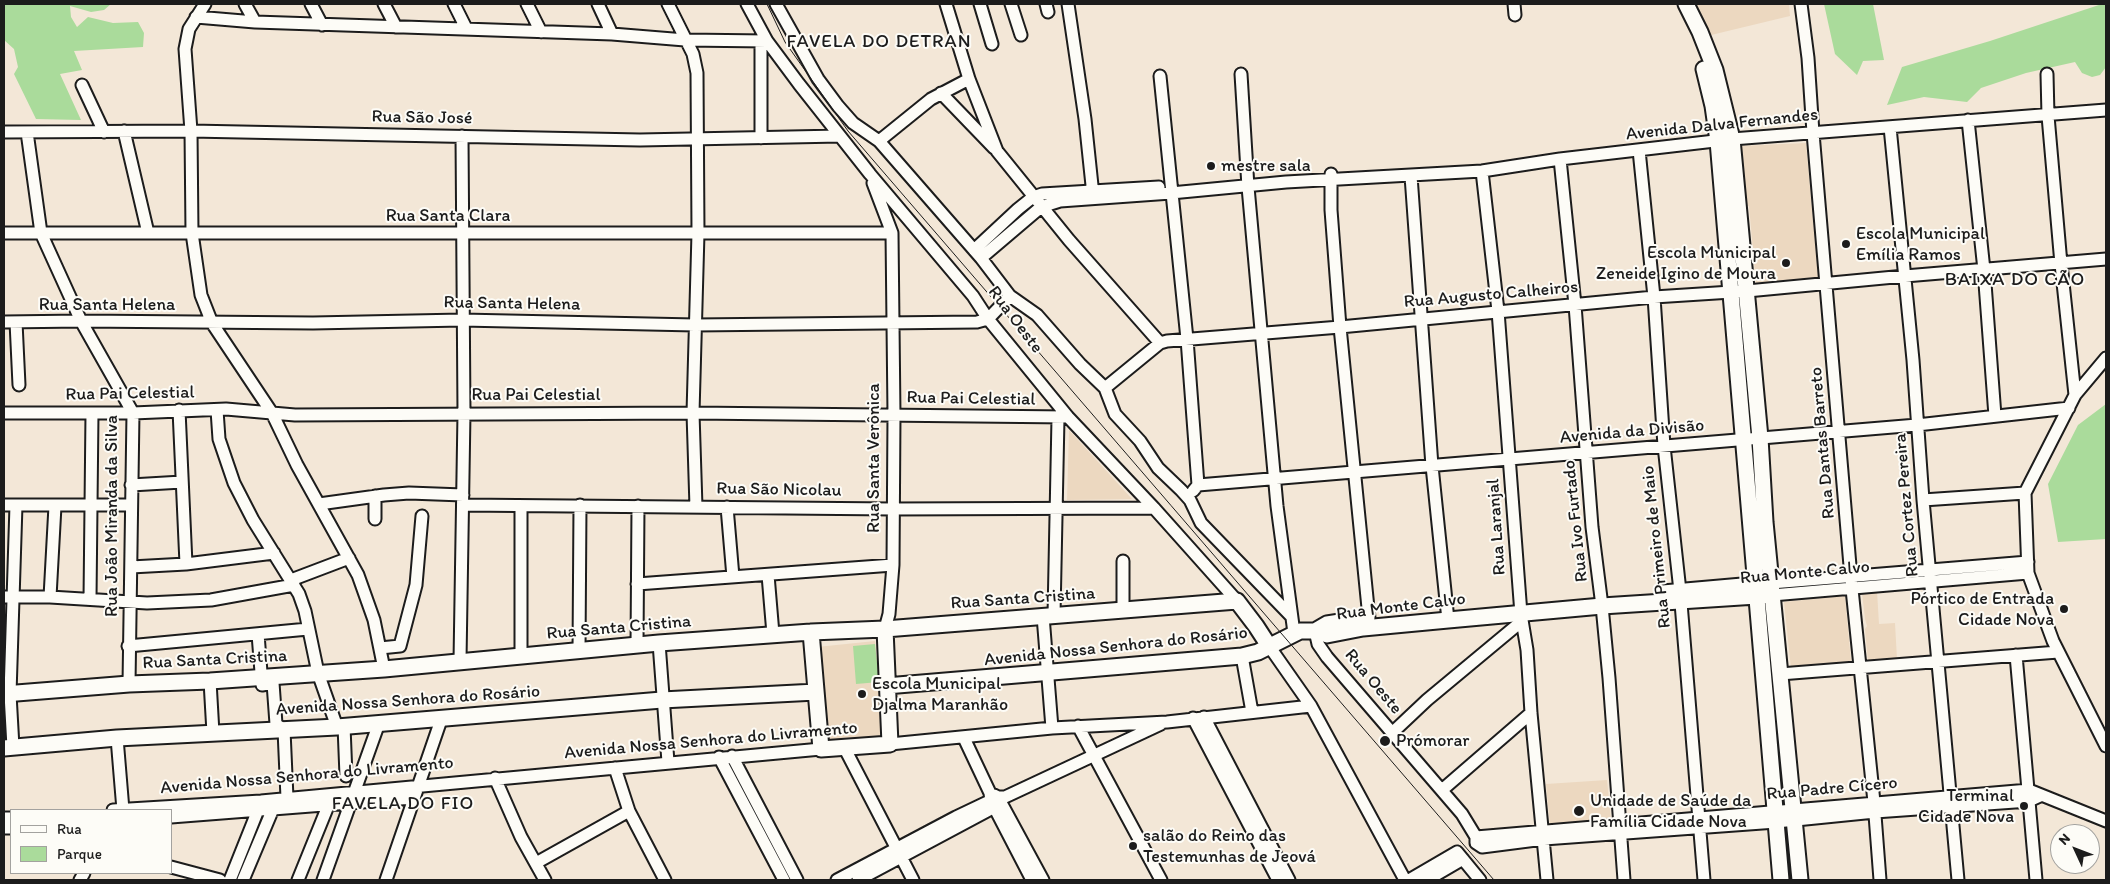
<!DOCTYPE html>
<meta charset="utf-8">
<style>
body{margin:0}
#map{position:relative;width:2110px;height:884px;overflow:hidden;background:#f3e7d7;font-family:Itim,sans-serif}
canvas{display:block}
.frame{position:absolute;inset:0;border:5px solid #1c1c1c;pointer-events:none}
.legend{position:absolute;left:10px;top:809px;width:162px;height:65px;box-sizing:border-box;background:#fdfcf7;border:1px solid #a3a29f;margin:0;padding:6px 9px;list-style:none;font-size:15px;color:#1c1c1c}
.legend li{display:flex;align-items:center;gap:10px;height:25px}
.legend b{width:25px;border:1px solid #a3a29f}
.north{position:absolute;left:2050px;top:824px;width:50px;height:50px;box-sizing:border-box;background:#fdfcf7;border:1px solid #a3a29f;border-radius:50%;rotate:313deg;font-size:14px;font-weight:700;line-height:20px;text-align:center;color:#1c1c1c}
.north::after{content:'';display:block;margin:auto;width:18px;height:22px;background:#1c1c1c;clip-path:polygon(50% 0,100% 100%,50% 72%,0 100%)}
</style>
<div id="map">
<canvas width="2110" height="884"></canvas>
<div class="frame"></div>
<ul class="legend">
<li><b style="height:6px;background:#fdfcf7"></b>Rua</li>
<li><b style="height:14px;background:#aadb9b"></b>Parque</li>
</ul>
<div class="north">N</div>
</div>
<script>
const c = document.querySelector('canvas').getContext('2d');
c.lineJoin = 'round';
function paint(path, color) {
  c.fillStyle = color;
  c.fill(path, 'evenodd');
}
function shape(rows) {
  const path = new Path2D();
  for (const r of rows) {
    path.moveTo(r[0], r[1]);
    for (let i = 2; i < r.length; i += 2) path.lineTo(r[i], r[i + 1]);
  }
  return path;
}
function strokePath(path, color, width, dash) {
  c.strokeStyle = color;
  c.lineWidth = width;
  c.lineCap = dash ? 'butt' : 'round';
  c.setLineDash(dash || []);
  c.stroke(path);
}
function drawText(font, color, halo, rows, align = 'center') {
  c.font = font + ' Itim,sans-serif';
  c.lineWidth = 4;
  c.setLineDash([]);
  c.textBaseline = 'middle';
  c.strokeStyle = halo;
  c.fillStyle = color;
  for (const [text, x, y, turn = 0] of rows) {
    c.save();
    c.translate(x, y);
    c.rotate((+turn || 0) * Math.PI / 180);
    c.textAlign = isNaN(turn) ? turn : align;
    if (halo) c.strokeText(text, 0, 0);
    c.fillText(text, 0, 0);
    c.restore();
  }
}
paint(shape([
 [1697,4,1789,4,1790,16,1707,36,1695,7],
 [1806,143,1818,277,1756,283,1749,206,1744,206,1739,146],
 [1069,430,1132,499,1067,500],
 [1877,591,1879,624,1895,623,1897,659,1868,661,1865,629,1867,626,1865,619,1862,593],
 [1845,596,1851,662,1791,669,1784,602],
 [875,641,884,742,825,747,817,647],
 [1607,780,1611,821,1550,826,1546,784]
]), '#ecd8c0');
paint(shape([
 [4,4,111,4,104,10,91,12,70,6,71,17,77,27,88,17,113,23,138,22,144,33,143,47,74,51,82,70,60,74,81,120,36,119,14,74,18,67,14,49,4,40],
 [1824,4,1873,4,1884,60,1863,61,1857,75,1835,54],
 [2102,4,2106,4,2106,67,2100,75,2092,77,2082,73,2075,62,2026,73,1981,88,1967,102,1924,97,1887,105,1902,67,1990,41],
 [2106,404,2106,539,2058,542,2048,484,2078,425],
 [875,644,879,682,856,684,853,646]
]), '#aadb9b');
const minor = shape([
 [205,4,189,29,185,49,191,131,192,233,201,295,212,323,272,413,297,465,358,575,374,620,384,669],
 [245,4,255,22],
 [311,4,322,25],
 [384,4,396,27],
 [454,4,466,28],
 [527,4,541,32],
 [598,4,612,34],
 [668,4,693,54,697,73,698,233,693,413,696,507],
 [747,4,767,41,799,84,870,174,973,296,988,319,1068,417,1154,508,1237,601],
 [776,4,818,79,838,106,853,123,879,141,981,258,1010,296,1037,315,1080,364,1105,388,1115,414,1140,441,1158,468,1181,490,1190,500,1201,523,1291,616],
 [946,4,969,79,997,151,1069,240,1160,343],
 [980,4,992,44],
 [1011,4,1021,35],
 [1046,4,1048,12],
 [1068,4,1085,119,1093,195],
 [1514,4,1515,15],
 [1801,4,1808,58,1813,133,1852,589,1874,802,1880,880],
 [196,17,255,22,612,34,685,40,767,41],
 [1241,74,1248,187,1277,506,1294,633],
 [2047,74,2048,116,2061,264,2075,395],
 [1160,76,1187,339,1198,485,1193,491],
 [82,85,104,132],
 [941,93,994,148],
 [1968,120,1984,270,1995,416],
 [1890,127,1913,360,1923,500,1958,880],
 [124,131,148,233],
 [4,132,191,131,640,140,840,136],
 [27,132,41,233,81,321,133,413,129,684],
 [761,138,761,41],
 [879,141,931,99,969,79],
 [1639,150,1654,297,1664,446,1680,591,1704,880],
 [1560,159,1575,305,1592,527,1602,606,1609,678,1624,880],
 [1482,171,1498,311,1521,614,1527,650,1531,713,1547,880],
 [1331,174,1331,210,1340,327,1369,618],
 [1411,176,1432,466,1448,620],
 [873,183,892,233,894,415,893,565,889,614,885,629],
 [4,233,892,233],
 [974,250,1018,209,1033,197,1042,194,1159,187],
 [981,258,1041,207,1060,201,1171,193,1286,182,1482,171,1560,159,1732,139,2106,110],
 [4,322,81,321,313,323,462,320,695,325,977,322,988,319,1010,296],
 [16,322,19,385],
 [2106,358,2075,395,2025,493,2028,573,2053,641,2106,746],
 [1105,388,1160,343,1167,341,1340,327,1654,297,1747,291,1905,276,2106,259],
 [179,410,186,564],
 [217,410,219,439,234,483,253,520,299,594,305,611,318,673,337,727],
 [4,413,133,413,226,409,295,415,693,413,1068,417],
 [131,485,182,482],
 [1198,485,1917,425,2069,408],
 [1923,500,2025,493],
 [319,504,384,495,409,493,463,495],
 [4,505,130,505],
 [463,505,893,509,1154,508],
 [521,506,521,655],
 [727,507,733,577],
 [375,519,375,496],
 [131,567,186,564,274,553],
 [768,575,773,634],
 [291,580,349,558],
 [1771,583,2028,562],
 [637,584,893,565],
 [1772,595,2028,573],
 [4,597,50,597,147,603,211,600,294,585],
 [50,597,55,506],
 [90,599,92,413],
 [1123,610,1123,561],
 [1054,615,1058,418],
 [1043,616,1052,728],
 [1315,631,1318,644,1327,657,1462,814,1476,837,1476,843,1482,847,1544,839,1776,822,1875,812,2029,801,2040,796],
 [258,634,262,685,273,683,276,724,284,730,287,798],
 [659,643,668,762],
 [637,645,638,506],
 [128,646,308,629],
 [1269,646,1311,706,1405,880],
 [380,648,400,646,416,585,422,516],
 [579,651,580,505],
 [2016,655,2036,880],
 [1242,656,1252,712],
 [460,661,464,413,462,136],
 [1780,674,2058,652],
 [210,681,213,733],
 [1204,717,1289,880],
 [1193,718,1278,880],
 [344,726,346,776],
 [1078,726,1161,880],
 [1392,733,1427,700,1522,621],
 [117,738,123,810],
 [964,738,990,793,991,801,1032,880],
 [890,744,1052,728,1167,722,1311,706],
 [13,747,10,694,16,505],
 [844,747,913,880],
 [732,756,797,880],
 [719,757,784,880],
 [615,768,629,811,665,880],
 [495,778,521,837,545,880],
 [1442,790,1531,713],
 [994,795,998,797,1043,880],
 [113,810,261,801,821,749],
 [171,817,413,798],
 [4,818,11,818],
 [4,828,11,828],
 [1476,837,2029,790,2106,821],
 [536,863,629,811],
 [171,867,220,880],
 [80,880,84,873],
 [230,880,260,805],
 [243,880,275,804],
 [298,880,328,806],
 [323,880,379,723],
 [386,880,442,717],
 [837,880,956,817,998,797,1005,797,1161,724],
 [858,880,993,808],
 [1409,880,1457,852,1480,880],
 [1427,880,1463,859]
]);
const major = shape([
 [1686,4,1700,32,1715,70,1732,139,1760,438,1765,522,1800,880],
 [1704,69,1713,106,1718,141,1781,880],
 [1663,593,1765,584],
 [1315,631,1327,624,1366,618],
 [811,632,821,749,890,744,885,629],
 [886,686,1242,656,1258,652,1300,631,1315,631,1327,635,1363,628,1448,620,1602,606,1772,595],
 [4,694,129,684,210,681,384,669,659,643,811,632,885,629,1237,601,1256,626,1269,646],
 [4,748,117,738,337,727,662,700,816,692]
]);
strokePath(minor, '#1c1c1c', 15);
strokePath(major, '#1c1c1c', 19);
strokePath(minor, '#fdfcf7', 11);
strokePath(major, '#fdfcf7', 15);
strokePath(shape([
 [767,4,785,42,848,131,1494,880]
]), '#1c1c1c', 1);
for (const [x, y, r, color] of [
 [1211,166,5,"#1c1c1c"],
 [1846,244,5,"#1c1c1c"],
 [1786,263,5,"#1c1c1c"],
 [2064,609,5,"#1c1c1c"],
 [862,694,5,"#1c1c1c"],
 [1385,741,6,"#1c1c1c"],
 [2024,806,5,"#1c1c1c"],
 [1579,811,6,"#1c1c1c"],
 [1133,846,5,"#1c1c1c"]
]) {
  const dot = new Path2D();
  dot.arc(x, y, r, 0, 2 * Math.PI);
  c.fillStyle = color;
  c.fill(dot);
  strokePath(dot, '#fdfcf7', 2);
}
drawText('18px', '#1c1c1c', '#fdfcf7', [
 ["Rua São José",422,118,1],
 ["Avenida Dalva Fernandes",1722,125,-6],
 ["Rua Santa Clara",448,216],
 ["Rua Augusto Calheiros",1491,295,-5],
 ["Rua Santa Helena",512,304,1],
 ["Rua Santa Helena",107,305],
 ["Rua Oeste",1015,320,53],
 ["Rua Pai Celestial",130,394,-1],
 ["Rua Pai Celestial",536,395],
 ["Rua Pai Celestial",971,399,1],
 ["Avenida da Divisão",1632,432,-5],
 ["Rua Dantas Barreto",1823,443,-95],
 ["Rua Santa Verônica",874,458,-90],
 ["Rua São Nicolau",779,490,1],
 ["Rua Cortez Pereira",1907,505,-95],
 ["Rua João Miranda da Silva",112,516,-90],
 ["Rua Ivo Furtado",1576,521,-96],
 ["Rua Laranjal",1497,527,-94],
 ["Rua Primeiro de Maio",1657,547,-96],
 ["Rua Monte Calvo",1805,573,-5],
 ["Rua Santa Cristina",1023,599,-4],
 ["Rua Monte Calvo",1401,607,-7],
 ["Rua Santa Cristina",619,628,-5],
 ["Avenida Nossa Senhora do Rosário",1116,647,-6],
 ["Rua Santa Cristina",215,660,-3],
 ["Rua Oeste",1373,682,50],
 ["Avenida Nossa Senhora do Rosário",408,701,-4],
 ["Avenida Nossa Senhora do Livramento",711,741,-5],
 ["Avenida Nossa Senhora do Livramento",307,776,-5],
 ["Rua Padre Cícero",1832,789,-5]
]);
drawText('18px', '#1c1c1c', '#fdfcf7', [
 ["mestre sala",1221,166],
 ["Escola Municipal",1856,234],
 ["Emília Ramos",1856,255],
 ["Escola Municipal",1776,253,"right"],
 ["Zeneide Igino de Moura",1776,274,"right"],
 ["Pórtico de Entrada",2054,599,"right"],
 ["Cidade Nova",2054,620,"right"],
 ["Escola Municipal",872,684],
 ["Djalma Maranhão",872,705],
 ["Prómorar",1396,741],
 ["Terminal",2014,796,"right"],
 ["Cidade Nova",2014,817,"right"],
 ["Unidade de Saúde da",1590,801],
 ["Família Cidade Nova",1590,822],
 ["salão do Reino das",1143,836],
 ["Testemunhas de Jeová",1143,857]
], 'left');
c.letterSpacing = '1px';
drawText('19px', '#1c1c1c', '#fdfcf7', [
 ["FAVELA DO DETRAN",879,42],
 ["BAIXA DO CÃO",2015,280],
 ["FAVELA DO FIO",403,804]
]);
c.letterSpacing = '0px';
</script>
